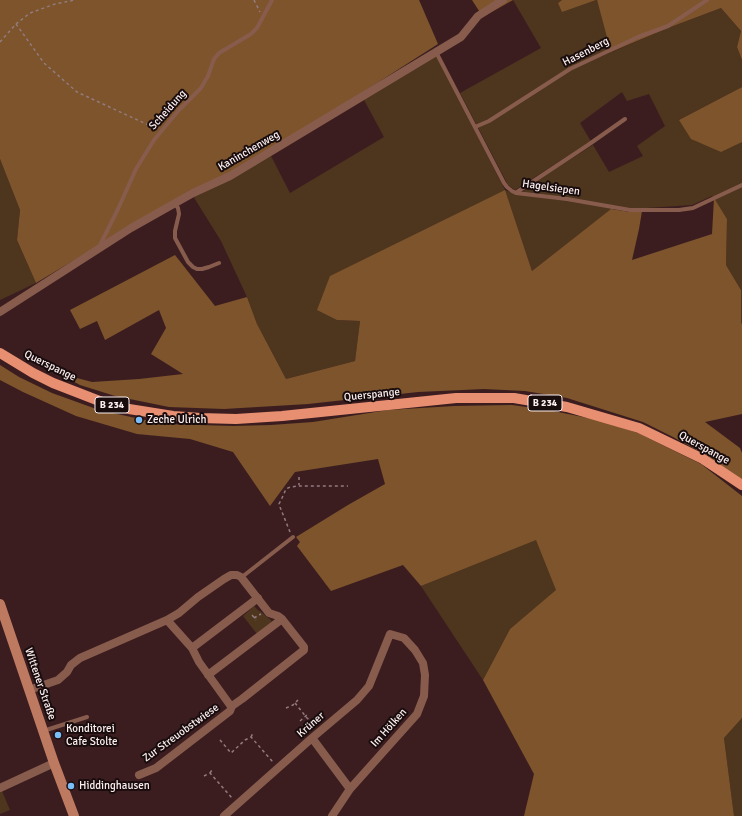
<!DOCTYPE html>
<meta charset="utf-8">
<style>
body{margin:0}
canvas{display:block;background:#3b1d20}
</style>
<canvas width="742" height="816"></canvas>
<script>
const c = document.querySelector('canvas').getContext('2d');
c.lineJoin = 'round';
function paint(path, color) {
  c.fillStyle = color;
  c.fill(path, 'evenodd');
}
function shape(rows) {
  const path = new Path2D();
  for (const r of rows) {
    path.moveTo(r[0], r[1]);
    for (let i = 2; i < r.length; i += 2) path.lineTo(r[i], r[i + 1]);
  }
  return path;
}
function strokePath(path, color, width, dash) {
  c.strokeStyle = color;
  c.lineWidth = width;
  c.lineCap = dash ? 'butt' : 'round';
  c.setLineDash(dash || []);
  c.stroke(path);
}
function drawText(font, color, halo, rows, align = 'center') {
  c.font = font + ' Signika,sans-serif';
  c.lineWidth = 4;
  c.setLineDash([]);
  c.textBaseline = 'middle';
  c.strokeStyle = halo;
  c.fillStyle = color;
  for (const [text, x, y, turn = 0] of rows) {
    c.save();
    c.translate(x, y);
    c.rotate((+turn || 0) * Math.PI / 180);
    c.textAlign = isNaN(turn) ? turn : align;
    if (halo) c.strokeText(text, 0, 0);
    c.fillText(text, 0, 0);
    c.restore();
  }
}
paint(shape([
 [513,0,562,0,558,3,597,0,612,52,668,28,721,8,741,31,737,47,742,60,742,87,679,120,742,142,742,324,741,324,741,290,726,265,727,219,712,196,692,205,631,209,614,207,532,271,505,191,337,320,360,321,355,361,286,379,257,324,247,297,221,241,193,196,271,156,290,193,384,137,363,98,436,54,505,190,518,195,547,174,593,145,591,141,515,190,508,185,460,93,541,48],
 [622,92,627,101,649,94,665,126,637,146,643,156,609,172,580,123],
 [0,159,20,210,17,240,36,283,0,300],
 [536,539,557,590,510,629,483,680,421,586],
 [254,606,259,611,260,611,267,617,271,620,272,624,257,634,243,616],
 [742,718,742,816,734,816,724,738],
 [2,791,10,810,0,814,0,792]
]), '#4d351e');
paint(shape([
 [0,0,419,0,438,44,330,113,227,174,191,190,36,283,17,240,20,210,0,159],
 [472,0,513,0,483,17],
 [562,0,596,0,562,12,558,3],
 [597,0,742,0,742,60,737,47,741,31,721,8,668,28,611,52],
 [742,87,742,142,721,152,691,139,679,120],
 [505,190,532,271,611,209,630,212,642,211,639,229,632,260,712,234,714,198,727,219,726,265,741,290,741,323,742,324,742,414,705,422,740,448,742,453,742,480,708,456,673,437,643,422,567,398,525,391,484,389,418,392,308,404,224,409,169,407,115,396,80,385,58,373,92,382,139,379,183,374,151,354,166,328,159,310,105,340,97,321,80,329,70,310,175,255,215,306,247,297,257,324,286,379,355,361,360,321,337,320,317,310,330,276],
 [0,365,19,377,52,393,99,410,163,424,233,426,271,425,313,422,388,410,454,406,512,405,548,410,598,420,638,433,701,464,742,496,742,718,724,738,734,816,524,816,534,774,483,680,510,629,556,590,536,540,421,586,403,565,331,591,297,546,300,542,296,537,348,505,385,484,378,459,295,472,270,506,233,452,190,439,137,434,76,416,23,392,0,380]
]), '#7d542b');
strokePath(shape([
 [254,0,260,12],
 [16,24,44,63,77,92,157,129],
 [0,42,16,24,30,13,55,4,75,0],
 [299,477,299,485],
 [290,532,280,507,279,504,282,498,286,489,290,487,299,486,348,486],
 [252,615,256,620],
 [254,618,261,614],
 [295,703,307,718,315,725],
 [286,708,293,705,298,700],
 [300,721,308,714],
 [251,737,253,733],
 [220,740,231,753,245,740,251,737,273,762],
 [210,773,212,770],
 [204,776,210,773,232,798]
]), '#927b7d', 1.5, [3, 3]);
strokePath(shape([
 [436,52,504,183,507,187,512,191,516,193,567,199,630,210,679,210,693,208,742,185],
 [475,127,489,121,570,69,638,37,668,26,707,0],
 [517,192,588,145,625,119],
 [175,204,178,208,179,214,175,231,175,238,188,262,193,267,197,269,202,269,209,267,219,263],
 [99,247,118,209,136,169,154,140,179,110,201,88,208,76,214,59,219,53,251,34,257,28,272,0],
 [242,577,293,537],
 [43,731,87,717]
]), '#885c4d', 4);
strokePath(shape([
 [0,312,131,228,193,193,230,176,461,37,478,16,503,0],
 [192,648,258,598],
 [208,675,282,619],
 [29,690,58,680,67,672,71,665,80,658,167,620,179,613,198,597,224,579,231,575,237,575,241,577,269,613,278,616,282,619,304,647,304,650,242,699,232,706,230,705,199,662,192,648,167,620],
 [312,738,350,789],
 [139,775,156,768,230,711,232,706],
 [0,788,54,763],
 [224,816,312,738,357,700,369,686,390,634,404,638,415,650,423,663,425,675,424,696,417,714,350,789,332,816]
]), '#885c4d', 8);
strokePath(shape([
 [0,604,54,763,74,816]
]), '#be7961', 10);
strokePath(shape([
 [0,353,33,373,53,383,102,402,129,409,173,416,200,418,236,419,282,416,456,398,514,398,567,407,639,428,703,459,742,485]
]), '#e88f71', 10);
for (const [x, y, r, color] of [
 [139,420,4,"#7abef8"],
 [58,735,4,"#7abef8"],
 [71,786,4,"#7abef8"]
]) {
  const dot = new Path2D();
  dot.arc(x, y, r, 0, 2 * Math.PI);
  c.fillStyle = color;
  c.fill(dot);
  strokePath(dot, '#190c0d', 1.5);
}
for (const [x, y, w] of [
 [545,403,34],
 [112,405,34]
]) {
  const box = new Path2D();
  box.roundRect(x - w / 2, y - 8, w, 16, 3);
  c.fillStyle = '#190c0d';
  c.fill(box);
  strokePath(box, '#fceff0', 1);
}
drawText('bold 10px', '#fceff0', null, [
 ["B 234",545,403],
 ["B 234",112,405]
]);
drawText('11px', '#fceff0', '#190c0d', [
 ["Hasenberg",586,52,-27],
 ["Scheidung",168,110,-48],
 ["Kaninchenweg",249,151,-30],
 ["Hagelsiepen",551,188,8],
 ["Querspange",50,366,26],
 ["Querspange",372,395,-6],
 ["Querspange",704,448,29],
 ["Wittener Straße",40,684,71],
 ["Krüner",311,725,-41],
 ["Im Hölken",389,728,-48],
 ["Zur Streuobstwiese",181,733,-36]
]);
drawText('11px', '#fceff0', '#190c0d', [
 ["Zeche Ulrich",147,420],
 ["Konditorei",66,729],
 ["Cafe Stolte",66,742],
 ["Hiddinghausen",79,786]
], 'left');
</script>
